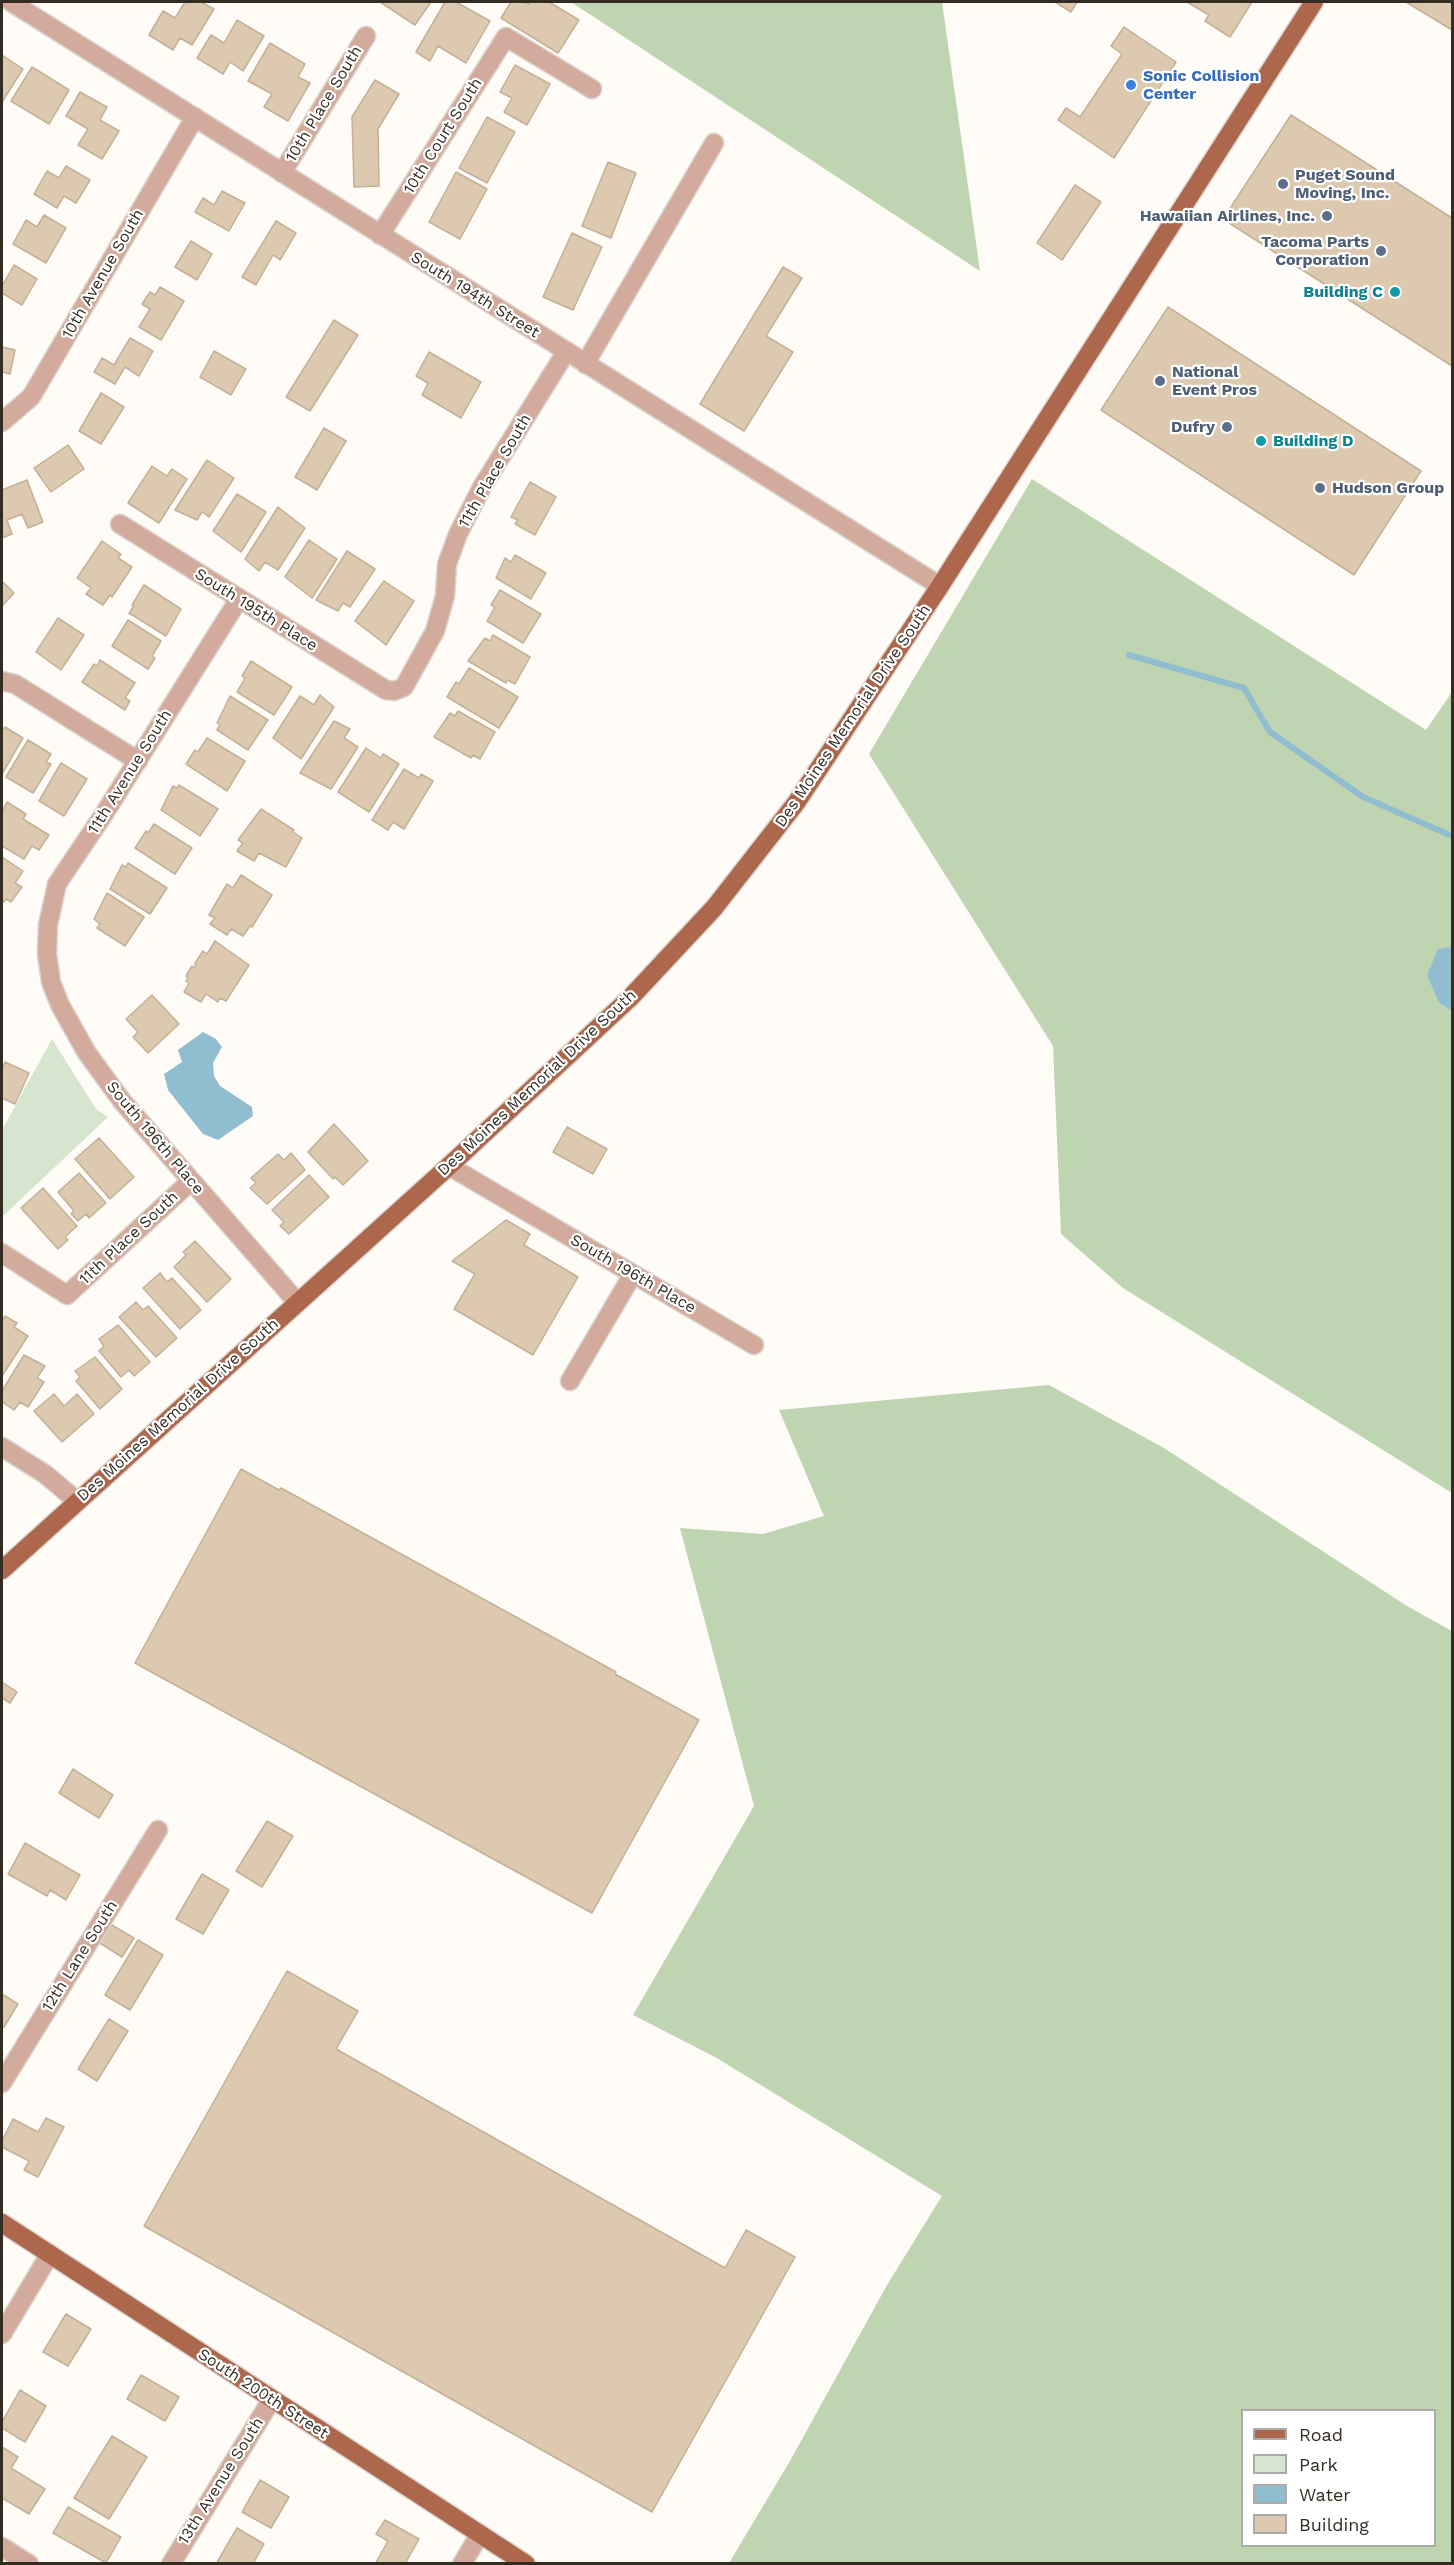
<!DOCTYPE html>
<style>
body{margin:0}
#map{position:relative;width:1454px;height:2565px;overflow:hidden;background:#fffbf6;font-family:"Work Sans",sans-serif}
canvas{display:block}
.frame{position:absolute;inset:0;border:3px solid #332c22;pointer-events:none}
.legend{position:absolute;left:1241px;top:2409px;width:195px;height:138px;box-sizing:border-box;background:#fff;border:2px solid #adaba7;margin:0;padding:8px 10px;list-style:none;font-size:18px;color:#332c22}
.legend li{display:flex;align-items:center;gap:12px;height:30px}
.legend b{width:30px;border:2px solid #adaba7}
</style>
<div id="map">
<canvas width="1454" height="2565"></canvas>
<div class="frame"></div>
<ul class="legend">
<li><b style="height:8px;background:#ac674d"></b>Road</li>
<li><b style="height:16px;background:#d6e5cd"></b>Park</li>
<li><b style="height:16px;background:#90bdcf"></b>Water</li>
<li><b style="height:16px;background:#dcc9af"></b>Building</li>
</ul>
</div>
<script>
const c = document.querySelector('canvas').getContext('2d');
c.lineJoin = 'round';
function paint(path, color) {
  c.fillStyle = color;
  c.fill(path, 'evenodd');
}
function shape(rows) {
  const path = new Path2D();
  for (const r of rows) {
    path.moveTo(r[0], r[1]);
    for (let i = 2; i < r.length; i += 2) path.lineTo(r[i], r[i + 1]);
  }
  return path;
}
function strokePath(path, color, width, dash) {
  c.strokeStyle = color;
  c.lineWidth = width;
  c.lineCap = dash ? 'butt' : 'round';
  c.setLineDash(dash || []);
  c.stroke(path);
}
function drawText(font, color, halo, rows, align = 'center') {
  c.font = font + ' "Work Sans",sans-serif';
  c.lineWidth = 4.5;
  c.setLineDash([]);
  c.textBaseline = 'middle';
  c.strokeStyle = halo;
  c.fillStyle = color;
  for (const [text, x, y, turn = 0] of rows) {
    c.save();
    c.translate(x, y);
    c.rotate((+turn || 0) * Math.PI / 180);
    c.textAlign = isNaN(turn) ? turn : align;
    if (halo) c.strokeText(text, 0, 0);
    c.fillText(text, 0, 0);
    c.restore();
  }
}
paint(shape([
 [52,1039,96,1109,108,1117,2,1217,2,1130]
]), '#d6e5cd');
paint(shape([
 [571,2,942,2,980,271],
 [1032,479,1426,730,1452,692,1452,947,1438,950,1439,1003,1452,1011,1452,1493,1123,1288,1061,1234,1053,1046,869,754],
 [1049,1385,1164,1448,1407,1606,1452,1631,1452,2563,729,2563,790,2461,887,2285,942,2196,715,2057,633,2015,754,1806,680,1528,763,1534,824,1516,779,1410],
 [1242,2410,1434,2410,1434,2546,1242,2546]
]), '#bfd5b1');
paint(shape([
 [1452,947,1452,1011,1439,1003,1427,975,1438,949],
 [203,1032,216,1039,222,1047,213,1063,214,1076,220,1086,252,1107,253,1116,218,1140,203,1134,168,1090,164,1074,182,1062,178,1050]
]), '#90bdcf');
strokePath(shape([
 [1129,655,1244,688,1270,732,1363,797,1452,836]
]), '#90bdcf', 6);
const building = shape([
 [185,2,201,2,214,9,192,45,180,38,173,50,149,35,163,11,175,18,185,2],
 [380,2,431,2,415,25,380,2],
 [445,2,456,2,490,21,466,63,438,46,430,61,416,52,445,2],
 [511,2,524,2,529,4,531,2,549,2,579,20,558,53,501,18,511,2],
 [1055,2,1077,2,1071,12,1055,2],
 [1187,2,1252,2,1230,37,1205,21,1209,15,1187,2],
 [1406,2,1452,2,1452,30,1406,2],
 [237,20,264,36,243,71,230,62,223,74,197,58,211,35,224,43,237,20],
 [1124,27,1176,62,1114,158,1058,120,1066,108,1080,117,1122,54,1111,46,1124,27],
 [270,43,305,64,298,77,310,83,288,121,264,107,272,94,248,81,270,43],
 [2,55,23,69,2,102,2,55],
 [515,65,550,84,527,125,504,112,512,98,500,92,515,65],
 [32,67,69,90,49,124,11,101,32,67],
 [375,80,399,94,378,129,379,186,354,187,352,117,375,80],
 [80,92,107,107,100,120,119,131,102,159,78,145,88,129,66,116,80,92],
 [1291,115,1452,218,1452,366,1223,219,1291,115],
 [487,117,515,132,487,183,459,168,487,117],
 [608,162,636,173,611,238,582,226,608,162],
 [66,166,90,180,76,203,64,196,57,208,34,194,47,171,59,178,66,166],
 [456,172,487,189,460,239,429,222,456,172],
 [1075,185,1101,202,1062,260,1037,243,1075,185],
 [222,191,245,203,229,231,195,212,203,198,214,205,222,191],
 [44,215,66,228,46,263,13,244,26,220,37,227,44,215],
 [276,221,296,233,280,260,273,255,256,285,242,277,276,221],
 [572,233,602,247,573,310,543,297,572,233],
 [191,241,212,254,197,280,175,267,191,241],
 [14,265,37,279,22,305,2,293,2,286,14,265],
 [783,267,802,278,766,336,793,352,744,431,700,404,783,267],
 [160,287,184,301,161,340,139,327,150,309,142,304,150,292,155,295,160,287],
 [1168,307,1421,471,1354,575,1101,410,1168,307],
 [334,320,358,335,310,411,286,397,334,320],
 [130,338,153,351,139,376,125,367,115,384,94,372,102,358,114,365,130,338],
 [2,347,15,350,10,374,2,372,2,347],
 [214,351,246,369,231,395,200,377,214,351],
 [429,352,481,382,461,418,422,395,428,383,416,376,429,352],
 [101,393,124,407,101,444,79,431,101,393],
 [324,428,346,441,317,490,295,477,324,428],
 [68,445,84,469,51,492,34,468,68,445],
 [207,460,234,478,209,517,202,512,197,520,175,510,207,460],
 [152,466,167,476,172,469,187,479,159,523,128,503,152,466],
 [27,480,43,522,28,528,22,514,7,520,12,534,2,538,2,490,27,480],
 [530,482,556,497,535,535,515,524,518,520,511,517,530,482],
 [237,494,266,512,241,552,213,531,237,494],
 [278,507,305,528,278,570,265,562,259,571,245,559,278,507],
 [309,540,337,559,312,598,285,577,309,540],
 [102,541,121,554,118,558,132,567,112,597,110,595,103,605,86,594,91,588,77,578,102,541],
 [347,551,375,569,350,607,343,603,338,611,316,600,347,551],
 [515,555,546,573,531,599,496,578,505,558,511,562,515,555],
 [2,581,14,593,2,606,2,581],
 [384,581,414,601,386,645,355,621,384,581],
 [144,585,181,609,166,636,129,613,134,606,132,605,144,585],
 [500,590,541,614,523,643,487,621,495,607,491,605,500,590],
 [58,618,84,635,61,670,36,652,58,618],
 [128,620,161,641,152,656,155,658,148,669,112,646,128,620],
 [493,635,530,657,515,684,507,680,506,683,468,661,485,638,490,641,493,635],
 [100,660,135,683,125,698,130,701,125,710,82,682,94,664,97,666,100,660],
 [251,661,292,687,274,715,237,692,245,678,242,676,251,661],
 [469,668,518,697,499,728,447,697,456,682,459,684,469,668],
 [320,695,334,707,301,759,273,738,300,696,314,705,320,695],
 [230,696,268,720,248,750,217,730,220,725,217,723,230,696],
 [458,711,495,732,480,759,473,755,471,758,434,737,450,713,455,716,458,711],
 [334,721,350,729,344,738,358,747,331,789,300,773,334,721],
 [5,727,23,738,2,774,2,731,5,727],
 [207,738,245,761,227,791,186,764,195,750,198,752,207,738],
 [28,740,51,754,46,762,51,764,33,793,6,777,28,740],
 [366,748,381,758,383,754,399,764,369,812,338,792,366,748],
 [61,763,87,779,64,816,39,801,61,763],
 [404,769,419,778,421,774,433,781,404,829,393,822,388,830,372,820,404,769],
 [179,785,218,809,200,836,161,810,173,786,177,788,179,785],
 [7,802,26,814,23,819,49,835,39,850,32,846,24,859,2,846,2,811,7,802],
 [261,809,294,830,293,832,302,838,286,867,259,853,254,861,237,851,243,843,238,840,261,809],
 [154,824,192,848,175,874,135,848,146,831,148,833,154,824],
 [2,857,23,871,15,883,22,887,11,902,6,899,4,902,2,900,2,857],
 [128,863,167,888,150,914,110,889,122,865,126,867,128,863],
 [241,875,272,895,252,927,250,926,243,936,231,929,227,935,210,924,215,918,209,915,227,884,233,888,241,875],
 [107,893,144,917,125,946,97,928,100,924,94,919,107,893],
 [215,941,249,965,226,1001,220,998,218,1002,206,994,201,1002,184,992,189,983,186,981,188,977,186,976,192,966,194,968,196,964,195,963,203,951,207,954,215,941],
 [152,995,179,1024,148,1053,133,1037,138,1032,126,1019,152,995],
 [5,1062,29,1073,15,1104,2,1098,2,1069,5,1062],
 [334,1124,368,1161,343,1185,335,1177,333,1179,308,1152,334,1124],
 [567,1127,607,1149,593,1174,553,1152,567,1127],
 [99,1138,134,1177,110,1199,75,1159,99,1138],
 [291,1153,305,1170,267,1204,250,1188,256,1183,251,1178,278,1154,284,1160,291,1153],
 [79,1173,106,1203,89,1218,86,1214,78,1221,71,1214,74,1211,58,1192,79,1173],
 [309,1175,329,1197,289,1234,280,1226,284,1222,272,1210,309,1175],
 [43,1188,77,1226,65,1237,68,1240,58,1249,21,1208,43,1188],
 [506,1220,530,1234,524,1245,578,1277,533,1355,454,1309,475,1274,452,1261,506,1220],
 [195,1241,231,1279,207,1302,174,1267,186,1255,183,1252,195,1241],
 [160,1273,167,1282,172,1278,201,1310,180,1329,143,1288,160,1273],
 [136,1302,143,1310,148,1306,177,1338,156,1357,119,1317,136,1302],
 [5,1316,17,1323,14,1327,28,1336,2,1376,2,1321,5,1316],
 [118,1325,150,1362,134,1376,129,1370,121,1377,99,1351,104,1346,99,1339,118,1325],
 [24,1355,45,1366,37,1378,44,1382,28,1407,20,1402,14,1410,2,1402,2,1391,24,1355],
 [95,1357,122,1389,100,1409,76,1381,80,1377,75,1371,95,1357],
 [54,1394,64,1406,77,1394,94,1414,62,1442,34,1411,54,1394],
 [241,1469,279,1490,281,1488,616,1672,615,1674,699,1720,592,1913,135,1663,241,1469],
 [2,1682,17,1692,10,1703,2,1698,2,1682],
 [73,1769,113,1795,99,1818,59,1793,73,1769],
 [267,1821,293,1836,262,1887,236,1871,267,1821],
 [25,1843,80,1875,66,1900,50,1890,47,1896,8,1874,25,1843],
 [202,1874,229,1890,203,1934,176,1919,202,1874],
 [110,1924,134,1938,122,1957,98,1942,110,1924],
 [138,1940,163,1955,130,2010,105,1995,138,1940],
 [287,1971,358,2011,336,2049,725,2268,746,2230,795,2257,652,2512,144,2226,287,1971],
 [2,1994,18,2004,4,2027,2,2026,2,1994],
 [109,2019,128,2031,97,2081,78,2069,109,2019],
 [46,2118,64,2127,38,2177,24,2170,29,2161,2,2147,2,2141,13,2119,38,2132,46,2118],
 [66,2314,91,2329,68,2366,43,2352,66,2314],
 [141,2375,179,2397,165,2421,127,2399,141,2375],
 [20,2390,46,2406,25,2442,2,2428,2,2422,20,2390],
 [112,2436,147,2457,109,2519,74,2498,112,2436],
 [2,2447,18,2457,11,2468,45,2489,29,2514,2,2498,2,2447],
 [260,2480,289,2497,271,2528,242,2512,260,2480],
 [68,2507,121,2537,106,2563,53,2533,68,2507],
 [385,2520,419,2539,405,2564,375,2564,388,2541,376,2534,385,2520],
 [237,2528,264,2544,253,2564,216,2564,237,2528]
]);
paint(building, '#dcc9af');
strokePath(building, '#c2b197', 1.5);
const minor = shape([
 [11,2,940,586],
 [282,173,366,36],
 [380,235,506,37,592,89],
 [585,364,714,143],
 [2,422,31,397,195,117],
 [120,524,386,690,394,691,404,687,435,631,445,596,447,564,458,534,482,487,566,352],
 [239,599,104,814,57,884,48,925,47,954,51,982,60,1005,87,1053,122,1101,297,1302],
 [2,681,15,684,138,761],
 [449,1166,754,1345],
 [2,1253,67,1295,191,1181],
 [570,1381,633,1274],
 [2,1447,45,1474,77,1501],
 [2,2083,158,1830],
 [2,2334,50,2254],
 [2,2547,29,2564],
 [171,2564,272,2399],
 [462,2564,480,2534]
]);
const major = shape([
 [2,1570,449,1166,630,998,714,908,796,803,940,586,1314,2],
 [2,2223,526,2564]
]);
strokePath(minor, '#dad6d0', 21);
strokePath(major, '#dad6d0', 21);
strokePath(minor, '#d3ab9d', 18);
strokePath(major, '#ac674d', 18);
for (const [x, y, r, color] of [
 [1131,85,6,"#3f7fe0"],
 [1283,184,6,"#5c6f8a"],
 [1327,216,6,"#5c6f8a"],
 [1381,251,6,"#5c6f8a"],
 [1395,292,6,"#0f9aa8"],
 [1160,381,6,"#5c6f8a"],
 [1227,427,6,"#5c6f8a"],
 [1261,441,6,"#0f9aa8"],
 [1320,488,6,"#5c6f8a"]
]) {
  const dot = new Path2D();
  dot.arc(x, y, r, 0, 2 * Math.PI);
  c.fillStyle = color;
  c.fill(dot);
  strokePath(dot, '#fff', 2);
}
drawText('bold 16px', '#366cbe', '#fff', [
 ["Sonic Collision",1143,76],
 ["Center",1143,94]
], 'left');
drawText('16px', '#332c22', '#fff', [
 ["10th Place South",324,104,-59],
 ["10th Court South",443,136,-58],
 ["10th Avenue South",103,274,-60],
 ["South 194th Street",475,295,32],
 ["11th Place South",495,471,-60],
 ["South 195th Place",256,610,32],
 ["Des Moines Memorial Drive South",853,716,-56],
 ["11th Avenue South",130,772,-58],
 ["Des Moines Memorial Drive South",537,1083,-43],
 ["South 196th Place",155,1138,50],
 ["11th Place South",129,1238,-43],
 ["South 196th Place",633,1274,30],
 ["Des Moines Memorial Drive South",178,1410,-42],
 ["12th Lane South",80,1956,-58],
 ["South 200th Street",263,2394,33],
 ["13th Avenue South",221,2481,-58]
]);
drawText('bold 16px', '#4e5e75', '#fff', [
 ["Puget Sound",1295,175],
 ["Moving, Inc.",1295,193],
 ["Hawaiian Airlines, Inc.",1315,216,"right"],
 ["Tacoma Parts",1369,242,"right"],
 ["Corporation",1369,260,"right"],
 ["National",1172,372],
 ["Event Pros",1172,390],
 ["Dufry",1215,427,"right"],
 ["Hudson Group",1332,488]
], 'left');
drawText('bold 16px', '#0d838f', '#fff', [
 ["Building C",1383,292],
 ["Building D",1273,441,"left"]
], 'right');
</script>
